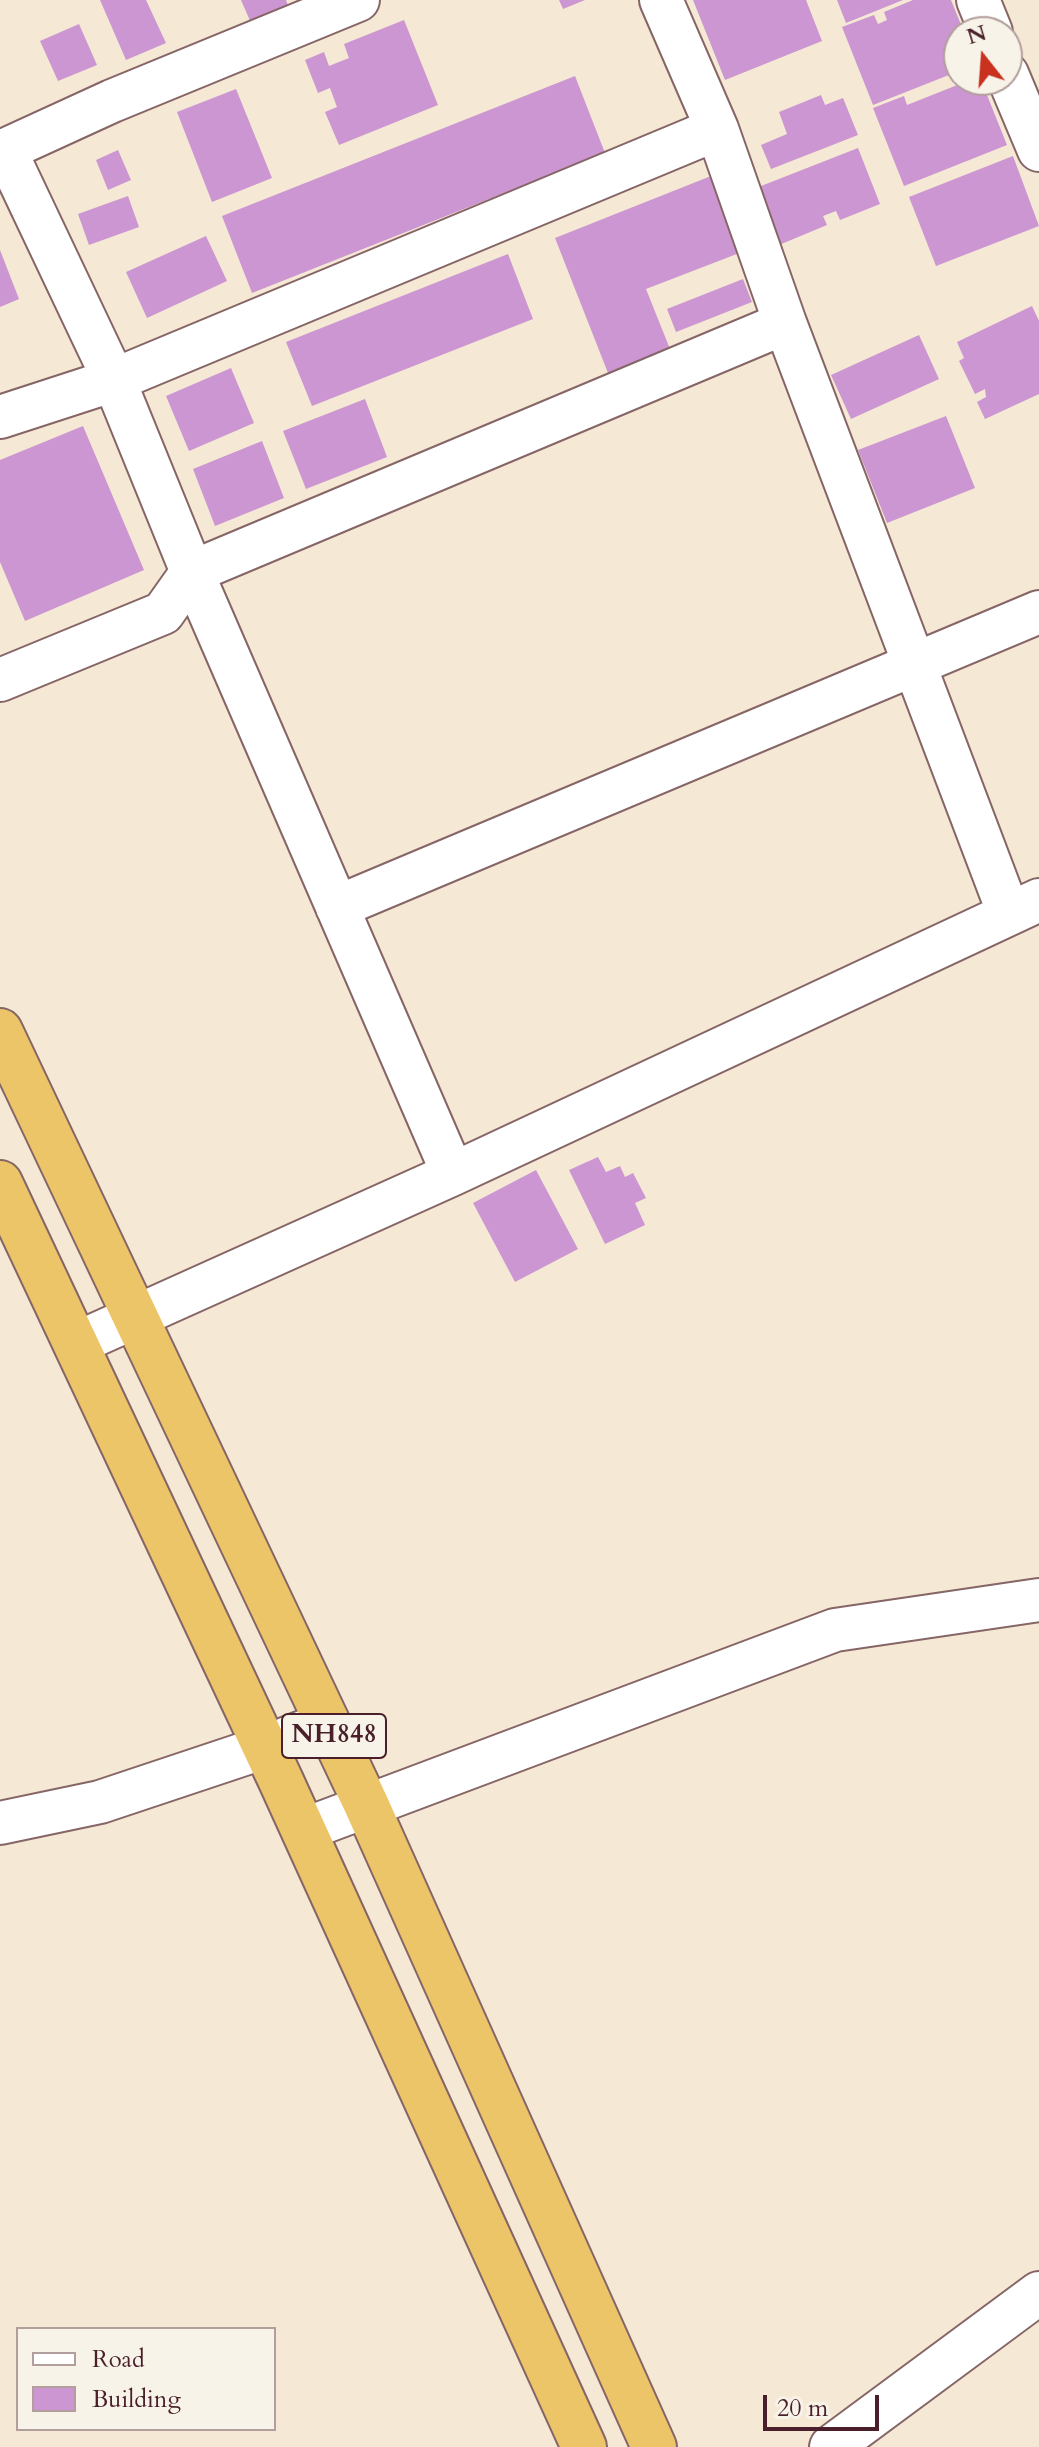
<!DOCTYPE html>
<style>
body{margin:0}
#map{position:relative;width:1039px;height:2447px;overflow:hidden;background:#f5e8d4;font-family:Cardo,serif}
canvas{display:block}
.legend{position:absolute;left:16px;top:2327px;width:260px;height:104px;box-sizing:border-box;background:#f7f3e8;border:2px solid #b29e9c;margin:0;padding:10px 14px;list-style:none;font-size:24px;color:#4a1f2b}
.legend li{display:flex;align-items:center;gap:16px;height:40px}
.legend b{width:40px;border:2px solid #b29e9c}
.north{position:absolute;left:943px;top:16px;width:80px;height:80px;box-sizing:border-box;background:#f7f3e8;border:2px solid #b29e9c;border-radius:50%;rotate:343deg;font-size:22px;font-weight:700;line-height:32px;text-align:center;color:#4a1f2b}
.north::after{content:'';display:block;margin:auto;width:28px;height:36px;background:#c8321e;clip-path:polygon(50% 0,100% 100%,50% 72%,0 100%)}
.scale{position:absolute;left:763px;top:2395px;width:116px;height:36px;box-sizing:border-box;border:4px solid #4a1f2b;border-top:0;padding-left:10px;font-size:24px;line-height:28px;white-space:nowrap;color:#4a1f2b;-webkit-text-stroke:6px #f7f3e8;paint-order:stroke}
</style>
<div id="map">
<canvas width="1039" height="2447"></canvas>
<ul class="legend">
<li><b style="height:10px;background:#fff"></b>Road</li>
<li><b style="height:22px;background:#cb96d2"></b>Building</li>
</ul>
<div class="north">N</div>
<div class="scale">20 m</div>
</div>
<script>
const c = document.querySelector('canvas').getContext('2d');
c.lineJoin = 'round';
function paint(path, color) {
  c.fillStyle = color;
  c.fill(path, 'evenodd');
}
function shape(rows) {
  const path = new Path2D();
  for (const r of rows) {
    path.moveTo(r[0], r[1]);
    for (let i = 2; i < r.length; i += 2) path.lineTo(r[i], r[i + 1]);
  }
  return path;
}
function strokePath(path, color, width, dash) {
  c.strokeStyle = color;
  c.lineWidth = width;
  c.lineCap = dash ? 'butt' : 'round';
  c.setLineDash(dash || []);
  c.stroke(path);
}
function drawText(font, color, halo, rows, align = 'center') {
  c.font = font + ' Cardo,serif';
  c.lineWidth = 6;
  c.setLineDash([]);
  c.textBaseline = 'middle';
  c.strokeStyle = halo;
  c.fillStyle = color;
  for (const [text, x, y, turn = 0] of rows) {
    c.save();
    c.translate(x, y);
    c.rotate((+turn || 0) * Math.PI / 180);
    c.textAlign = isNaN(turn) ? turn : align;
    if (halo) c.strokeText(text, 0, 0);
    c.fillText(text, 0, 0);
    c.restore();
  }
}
paint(shape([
 [100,0,146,0,166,43,126,60],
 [241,0,286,0,289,8,251,23],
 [559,0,585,0,563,9],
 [693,0,806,0,822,41,725,80],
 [837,0,903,0,846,23],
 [913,0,951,0,964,32,959,32,959,71,873,105,842,27,874,15,878,24,887,20,884,12],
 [404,20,438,105,339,145,325,112,337,107,330,88,318,93,305,60,324,52,329,66,349,58,344,44],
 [79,24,97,65,58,81,40,41],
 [575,76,605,153,252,293,222,216],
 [970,80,981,80,1007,145,904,186,873,108,904,96,907,105],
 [236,89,272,178,212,202,177,112],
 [821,95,825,105,843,98,858,135,771,169,761,145,787,134,779,112],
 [858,148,880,204,840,220,836,211,823,216,827,225,779,245,756,188],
 [118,150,131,180,108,190,96,160],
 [1013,156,1039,226,936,266,909,197],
 [711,176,742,252,646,289,670,349,608,373,555,238],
 [128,196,139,227,89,245,78,214],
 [206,236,227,281,147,318,126,272],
 [0,250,19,299,0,307],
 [508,254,533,319,312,406,286,342],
 [743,279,752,302,676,332,667,309],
 [1032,306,1039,321,1039,394,985,419,977,402,986,397,985,389,975,394,959,361,964,358,957,342],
 [919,335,939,379,851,419,831,375],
 [231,368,254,423,189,451,166,396],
 [365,399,387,457,306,489,283,431],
 [946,416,975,488,887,523,858,450],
 [83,426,144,570,25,621,0,562,0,460],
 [262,441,284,498,215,526,193,469],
 [598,1157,606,1172,620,1166,625,1177,633,1173,646,1198,635,1203,645,1225,605,1244,569,1170],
 [536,1170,578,1249,515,1282,473,1203]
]), '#cb96d2');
const street = shape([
 [358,0,112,101,5,150,114,380,192,572,453,1174],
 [661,0,717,129,785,323,1009,914],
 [978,0,991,32],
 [1007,74,1039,150],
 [0,417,114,380,717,129],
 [0,680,163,613,192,572,785,323],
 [337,907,1039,612],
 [75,1344,453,1174,1039,900],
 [0,1823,100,1802,265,1747,328,1722],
 [303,1830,835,1630,1039,1600],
 [831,2447,1039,2293]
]);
const highway = shape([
 [0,1031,366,1804,654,2447],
 [0,1183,281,1781,584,2447]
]);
strokePath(street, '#866566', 46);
strokePath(highway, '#866566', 48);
strokePath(street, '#fff', 42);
strokePath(highway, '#edc569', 44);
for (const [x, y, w] of [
 [334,1736,104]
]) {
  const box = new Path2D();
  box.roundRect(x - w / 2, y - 22, w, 44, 6);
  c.fillStyle = '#f7f3e8';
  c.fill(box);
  strokePath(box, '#4a1f2b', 2);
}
drawText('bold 26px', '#4a1f2b', null, [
 ["NH848",334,1736]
]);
</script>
